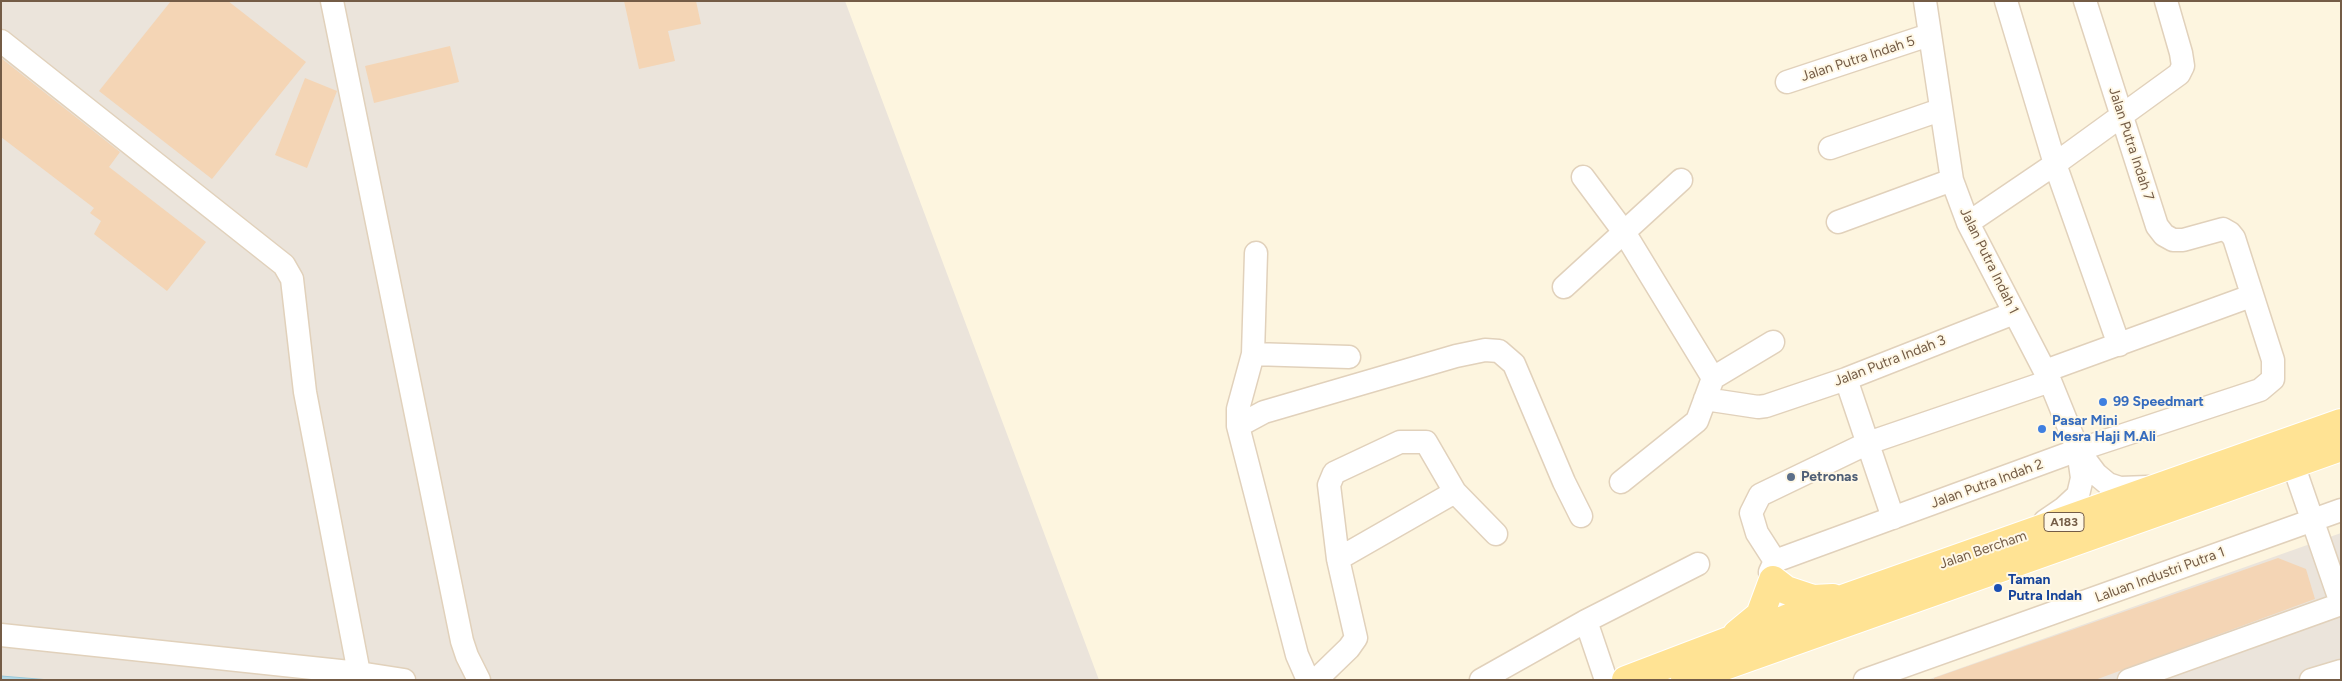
<!DOCTYPE html>
<style>
body{margin:0}
#map{position:relative;width:2342px;height:681px;overflow:hidden;background:#fdf5df;font-family:Figtree,sans-serif}
canvas{display:block}
.frame{position:absolute;inset:0;border:2px solid #745c46;pointer-events:none}
</style>
<div id="map">
<canvas width="2342" height="681"></canvas>
<div class="frame"></div>
</div>
<script>
const c = document.querySelector('canvas').getContext('2d');
c.lineJoin = 'round';
function paint(path, color) {
  c.fillStyle = color;
  c.fill(path, 'evenodd');
}
function shape(rows) {
  const path = new Path2D();
  for (const r of rows) {
    path.moveTo(r[0], r[1]);
    for (let i = 2; i < r.length; i += 2) path.lineTo(r[i], r[i + 1]);
  }
  return path;
}
function strokePath(path, color, width, dash) {
  c.strokeStyle = color;
  c.lineWidth = width;
  c.lineCap = dash ? 'butt' : 'round';
  c.setLineDash(dash || []);
  c.stroke(path);
}
function drawText(font, color, halo, rows, align = 'center') {
  c.font = font + ' Figtree,sans-serif';
  c.lineWidth = 4;
  c.setLineDash([]);
  c.textBaseline = 'middle';
  c.strokeStyle = halo;
  c.fillStyle = color;
  for (const [text, x, y, turn = 0] of rows) {
    c.save();
    c.translate(x, y);
    c.rotate((+turn || 0) * Math.PI / 180);
    c.textAlign = isNaN(turn) ? turn : align;
    if (halo) c.strokeText(text, 0, 0);
    c.fillText(text, 0, 0);
    c.restore();
  }
}
paint(shape([
 [1,1,845,1,1099,680,1,680],
 [2341,533,2341,680,1927,680]
]), '#ebe4db');
const water = shape([
 [1,676,50,680,1,680,1,676]
]);
paint(water, '#b3d9e7');
strokePath(water, '#99c8d9', 1);
paint(shape([
 [171,1,228,1,306,62,212,179,99,91],
 [624,1,696,1,701,24,668,31,675,61,639,69],
 [450,46,459,82,374,103,365,66],
 [1,58,120,152,109,167,206,242,167,291,94,234,101,221,90,213,94,208,1,137],
 [305,78,337,91,307,168,275,155],
 [2278,558,2306,569,2315,599,2095,680,1934,680,1934,678]
]), '#f4d5b5');
const minor = shape([
 [332,1,462,641,467,656,479,680],
 [1925,1,1952,180,1968,223,2050,381,2078,450,2096,474,2108,484,2120,488,2148,487],
 [2006,1,2055,164,2119,345],
 [1,41,284,265,292,279,305,392,359,673],
 [1787,82,1929,35],
 [1830,148,1940,110],
 [1583,177,1624,232,1713,378,1697,421,1621,482],
 [1838,222,1952,180],
 [1968,223,2055,164,2179,74,2183,66,2181,53,2166,1],
 [1256,253,1253,354,1238,409,1238,426,1297,655,1308,680],
 [1564,287,1681,180],
 [1253,354,1349,357],
 [2045,371,2251,296],
 [1713,378,1773,342],
 [1846,379,1893,518],
 [1705,399,1758,407,1766,406,1846,379,2014,313],
 [1238,426,1264,412,1456,356,1485,350,1499,351,1514,364,1564,482,1581,516],
 [2298,448,2293,464,2341,603],
 [2045,521,2064,508,2078,495,2082,478,2078,450],
 [1338,559,1455,492],
 [1775,561,1757,533,1751,513,1760,495,1868,443,2050,381],
 [1786,619,1770,572,1775,561,2078,450,2260,390,2273,379,2273,360,2234,238,2230,233,2223,229,2183,240,2173,240,2164,235,2157,226,2085,1],
 [1586,621,1606,680],
 [1,635,359,673,404,680],
 [1316,680,1349,648,1356,638,1338,559,1329,485,1334,473,1400,442,1426,442,1455,492,1496,534],
 [1481,680,1586,621,1698,564],
 [1865,680,2341,510],
 [2129,680,2341,604],
 [2311,680,2341,671]
]);
const major = shape([
 [1737,634,1760,615,1773,580,1786,590,1813,599,1833,598],
 [1626,680,1786,619,2341,423],
 [1685,680,2341,447]
]);
strokePath(minor, '#e1d1bb', 25);
strokePath(major, '#fff', 30);
strokePath(minor, '#fff', 22);
strokePath(major, '#ffe394', 28);
for (const [x, y, r, color] of [
 [2103,402,5,"#3f7fe0"],
 [2042,429,5,"#3f7fe0"],
 [1791,477,5,"#5c6f8a"],
 [1998,588,5,"#1a4fb4"]
]) {
  const dot = new Path2D();
  dot.arc(x, y, r, 0, 2 * Math.PI);
  c.fillStyle = color;
  c.fill(dot);
  strokePath(dot, '#fff8e6', 2);
}
for (const [x, y, w] of [
 [2064,522,40]
]) {
  const box = new Path2D();
  box.roundRect(x - w / 2, y - 9.5, w, 19, 4);
  c.fillStyle = '#fff8e6';
  c.fill(box);
  strokePath(box, '#745c46', 1);
}
drawText('bold 12px', '#745c46', null, [
 ["A183",2064,522]
]);
drawText('14px', '#745c46', '#fff8e6', [
 ["Jalan Putra Indah 5",1858,59,-18],
 ["Jalan Putra Indah 7",2131,144,72],
 ["Jalan Putra Indah 1",1989,261,64],
 ["Jalan Putra Indah 3",1890,361,-21],
 ["Jalan Putra Indah 2",1987,484,-20],
 ["Jalan Bercham",1983,550,-19],
 ["Laluan Industri Putra 1",2160,575,-20]
]);
drawText('bold 14px', '#366cbe', '#fff8e6', [
 ["99 Speedmart",2113,402],
 ["Pasar Mini",2052,421],
 ["Mesra Haji M.Ali",2052,437]
], 'left');
drawText('bold 14px', '#4e5e75', '#fff8e6', [
 ["Petronas",1801,477]
], 'left');
drawText('bold 14px', '#164399', '#fff8e6', [
 ["Taman",2008,580],
 ["Putra Indah",2008,596]
], 'left');
</script>
